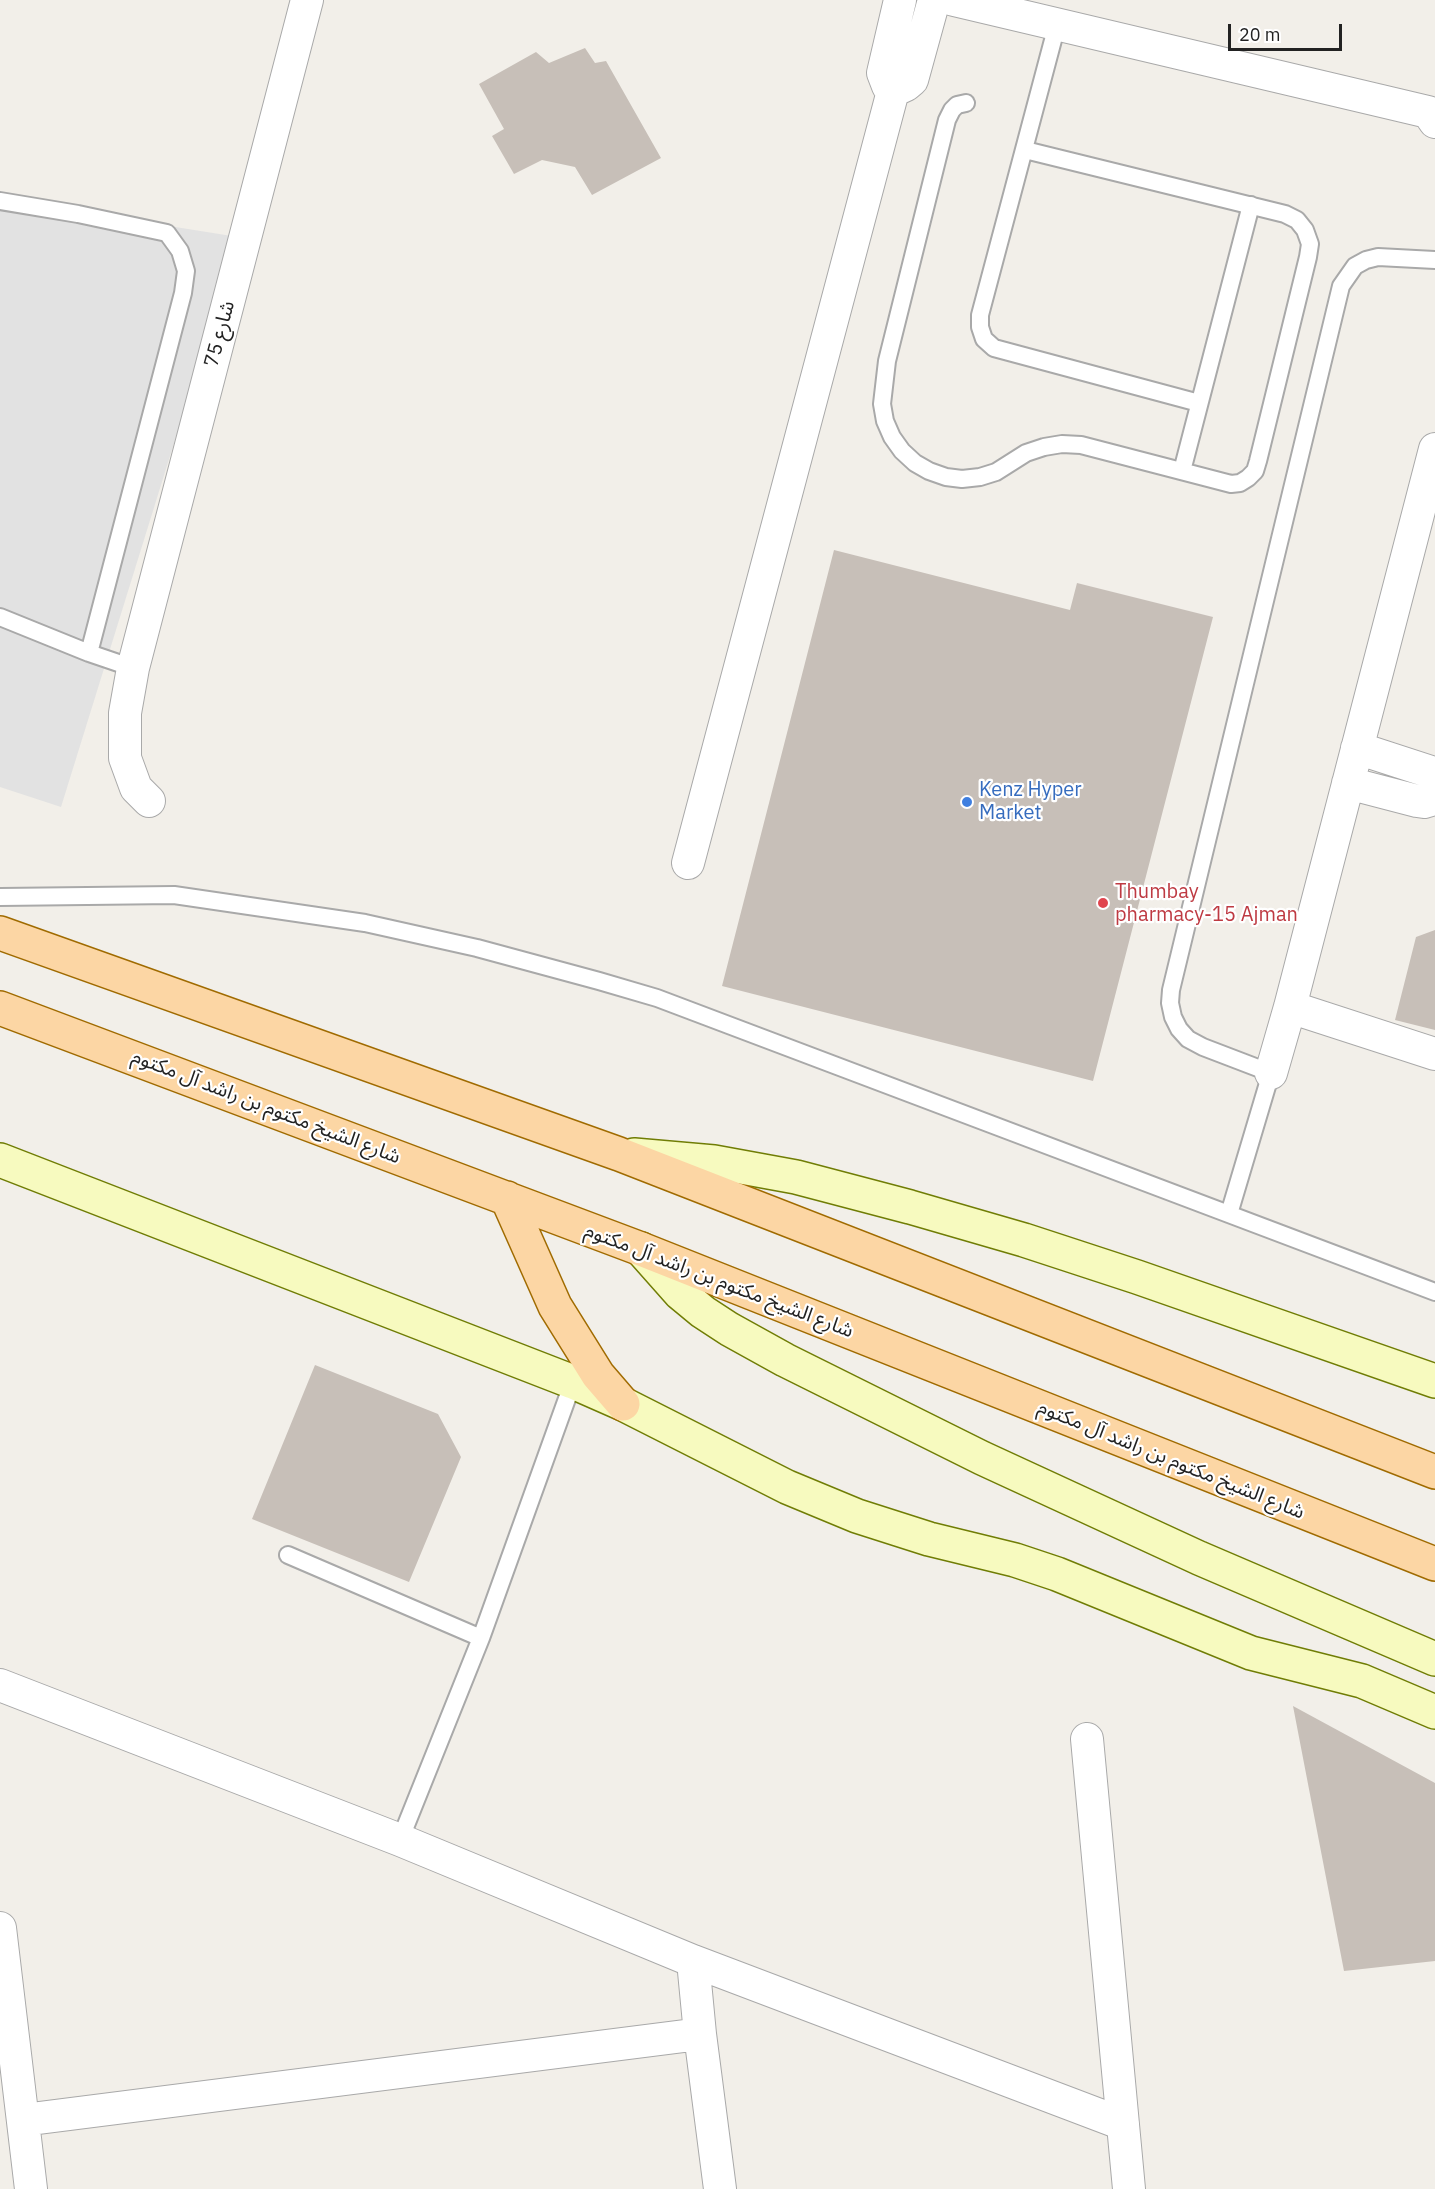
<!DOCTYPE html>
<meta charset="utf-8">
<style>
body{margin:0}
#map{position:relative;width:1435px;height:2189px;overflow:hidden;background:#f2efe9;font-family:"IBM Plex Sans",sans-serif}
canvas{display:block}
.scale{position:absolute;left:1228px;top:24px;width:114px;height:27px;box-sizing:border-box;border:3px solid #222;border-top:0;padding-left:8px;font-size:18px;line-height:21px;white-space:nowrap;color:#222;-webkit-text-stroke:4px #fff;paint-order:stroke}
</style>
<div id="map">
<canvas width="1435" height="2189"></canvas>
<div class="scale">20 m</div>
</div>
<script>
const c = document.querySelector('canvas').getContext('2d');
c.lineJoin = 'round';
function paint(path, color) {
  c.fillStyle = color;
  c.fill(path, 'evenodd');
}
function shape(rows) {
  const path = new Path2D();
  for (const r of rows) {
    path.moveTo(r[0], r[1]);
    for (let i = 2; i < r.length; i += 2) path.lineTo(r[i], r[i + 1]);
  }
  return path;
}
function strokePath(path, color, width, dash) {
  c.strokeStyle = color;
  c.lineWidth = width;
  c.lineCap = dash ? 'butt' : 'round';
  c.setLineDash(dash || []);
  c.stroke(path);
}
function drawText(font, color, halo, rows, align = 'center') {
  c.font = font + ' "IBM Plex Sans","Noto Sans Arabic",sans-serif';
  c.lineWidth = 4.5;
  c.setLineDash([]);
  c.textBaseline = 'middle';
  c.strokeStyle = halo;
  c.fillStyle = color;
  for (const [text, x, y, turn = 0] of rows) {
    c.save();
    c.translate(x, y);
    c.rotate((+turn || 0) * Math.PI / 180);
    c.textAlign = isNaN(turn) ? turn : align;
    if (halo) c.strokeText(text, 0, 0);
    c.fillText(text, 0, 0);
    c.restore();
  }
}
paint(shape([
 [0,199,238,237,61,807,0,787]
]), '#e2e2e2');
paint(shape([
 [585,48,595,63,606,61,661,158,592,195,575,167,542,160,514,174,492,136,504,129,479,84,536,52,549,63],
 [834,550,1070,610,1077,583,1213,617,1093,1081,722,986],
 [1435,930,1435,1030,1395,1020,1416,937],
 [315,1365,438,1414,461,1457,409,1582,252,1519],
 [1293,1706,1435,1783,1435,1961,1344,1971]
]), '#c7bfb8');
const lane = shape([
 [1057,25,980,315,980,327,984,339,994,348,1199,403],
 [966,103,957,105,952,110,947,120,887,361,882,404,885,421,892,437,902,451,915,463,929,471,946,477,962,479,980,477,996,472,1026,453,1044,447,1062,444,1081,445,1231,484,1240,483,1248,478,1255,471,1258,461,1308,257,1310,244,1305,230,1297,220,1285,214,1025,150],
 [0,201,78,214,167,233,180,251,186,271,183,293,89,653],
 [1182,471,1251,205],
 [0,617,89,653,133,668],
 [0,897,174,895,365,923,477,948,599,981,657,998,1435,1292],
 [1229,1214,1271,1073,1203,1047,1188,1039,1179,1029,1173,1017,1170,1003,1171,990,1341,286,1355,266,1366,260,1378,257,1435,260],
 [288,1555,481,1638],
 [400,1840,481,1638,573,1382]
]);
const street = shape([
 [954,0,1428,112,1435,122],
 [893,91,906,85,912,80,934,0],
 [893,91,888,86,883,73,900,0],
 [1357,748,1431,772,1435,775],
 [1348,783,1417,801,1424,802,1435,799],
 [149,801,136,788,125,758,125,713,133,668,307,0],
 [688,863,893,91],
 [1290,1007,1435,1054],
 [1271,1073,1290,1007,1435,449],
 [0,1685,400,1840,693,1961,1123,2124],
 [1087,1739,1129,2189],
 [0,1928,31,2189],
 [693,1961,700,2034,720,2189],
 [23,2120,700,2034]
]);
const secondary = shape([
 [634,1155,714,1162,796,1177,910,1207,1024,1240,1137,1277,1435,1381],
 [0,1160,573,1382,623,1404,787,1487,857,1516,929,1539,1015,1560,1057,1574,1251,1653,1362,1681,1435,1712],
 [641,1249,680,1293,703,1312,729,1329,785,1360,982,1458,1199,1558,1435,1659]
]);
const primary = shape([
 [0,933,619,1154,1435,1472],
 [0,1008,641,1249,1435,1564],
 [507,1198,555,1306,598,1375,623,1404]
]);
strokePath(lane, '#a9a9a9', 20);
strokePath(street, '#a9a9a9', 34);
strokePath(secondary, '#707d05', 36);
strokePath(primary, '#a06b00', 36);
strokePath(lane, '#fff', 16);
strokePath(street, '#fff', 32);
strokePath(secondary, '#f7fabf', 33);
strokePath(primary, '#fcd6a4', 33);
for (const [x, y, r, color] of [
 [967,802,6,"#3f7fe0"],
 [1103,903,6,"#e0444e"]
]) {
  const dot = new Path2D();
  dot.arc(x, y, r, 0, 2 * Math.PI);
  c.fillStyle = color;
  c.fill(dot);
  strokePath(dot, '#fff', 2);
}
drawText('20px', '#222', '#fff', [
 ["شارع 75",220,334,-75],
 ["شارع الشيخ مكتوم بن راشد آل مكتوم",266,1107,21],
 ["شارع الشيخ مكتوم بن راشد آل مكتوم",719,1281,21],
 ["شارع الشيخ مكتوم بن راشد آل مكتوم",1171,1460,22]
]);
drawText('20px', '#366cbe', '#fff', [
 ["Kenz Hyper",979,790],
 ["Market",979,813]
], 'left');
drawText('20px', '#be3a42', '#fff', [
 ["Thumbay",1115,892],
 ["pharmacy-15 Ajman",1115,915]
], 'left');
</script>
